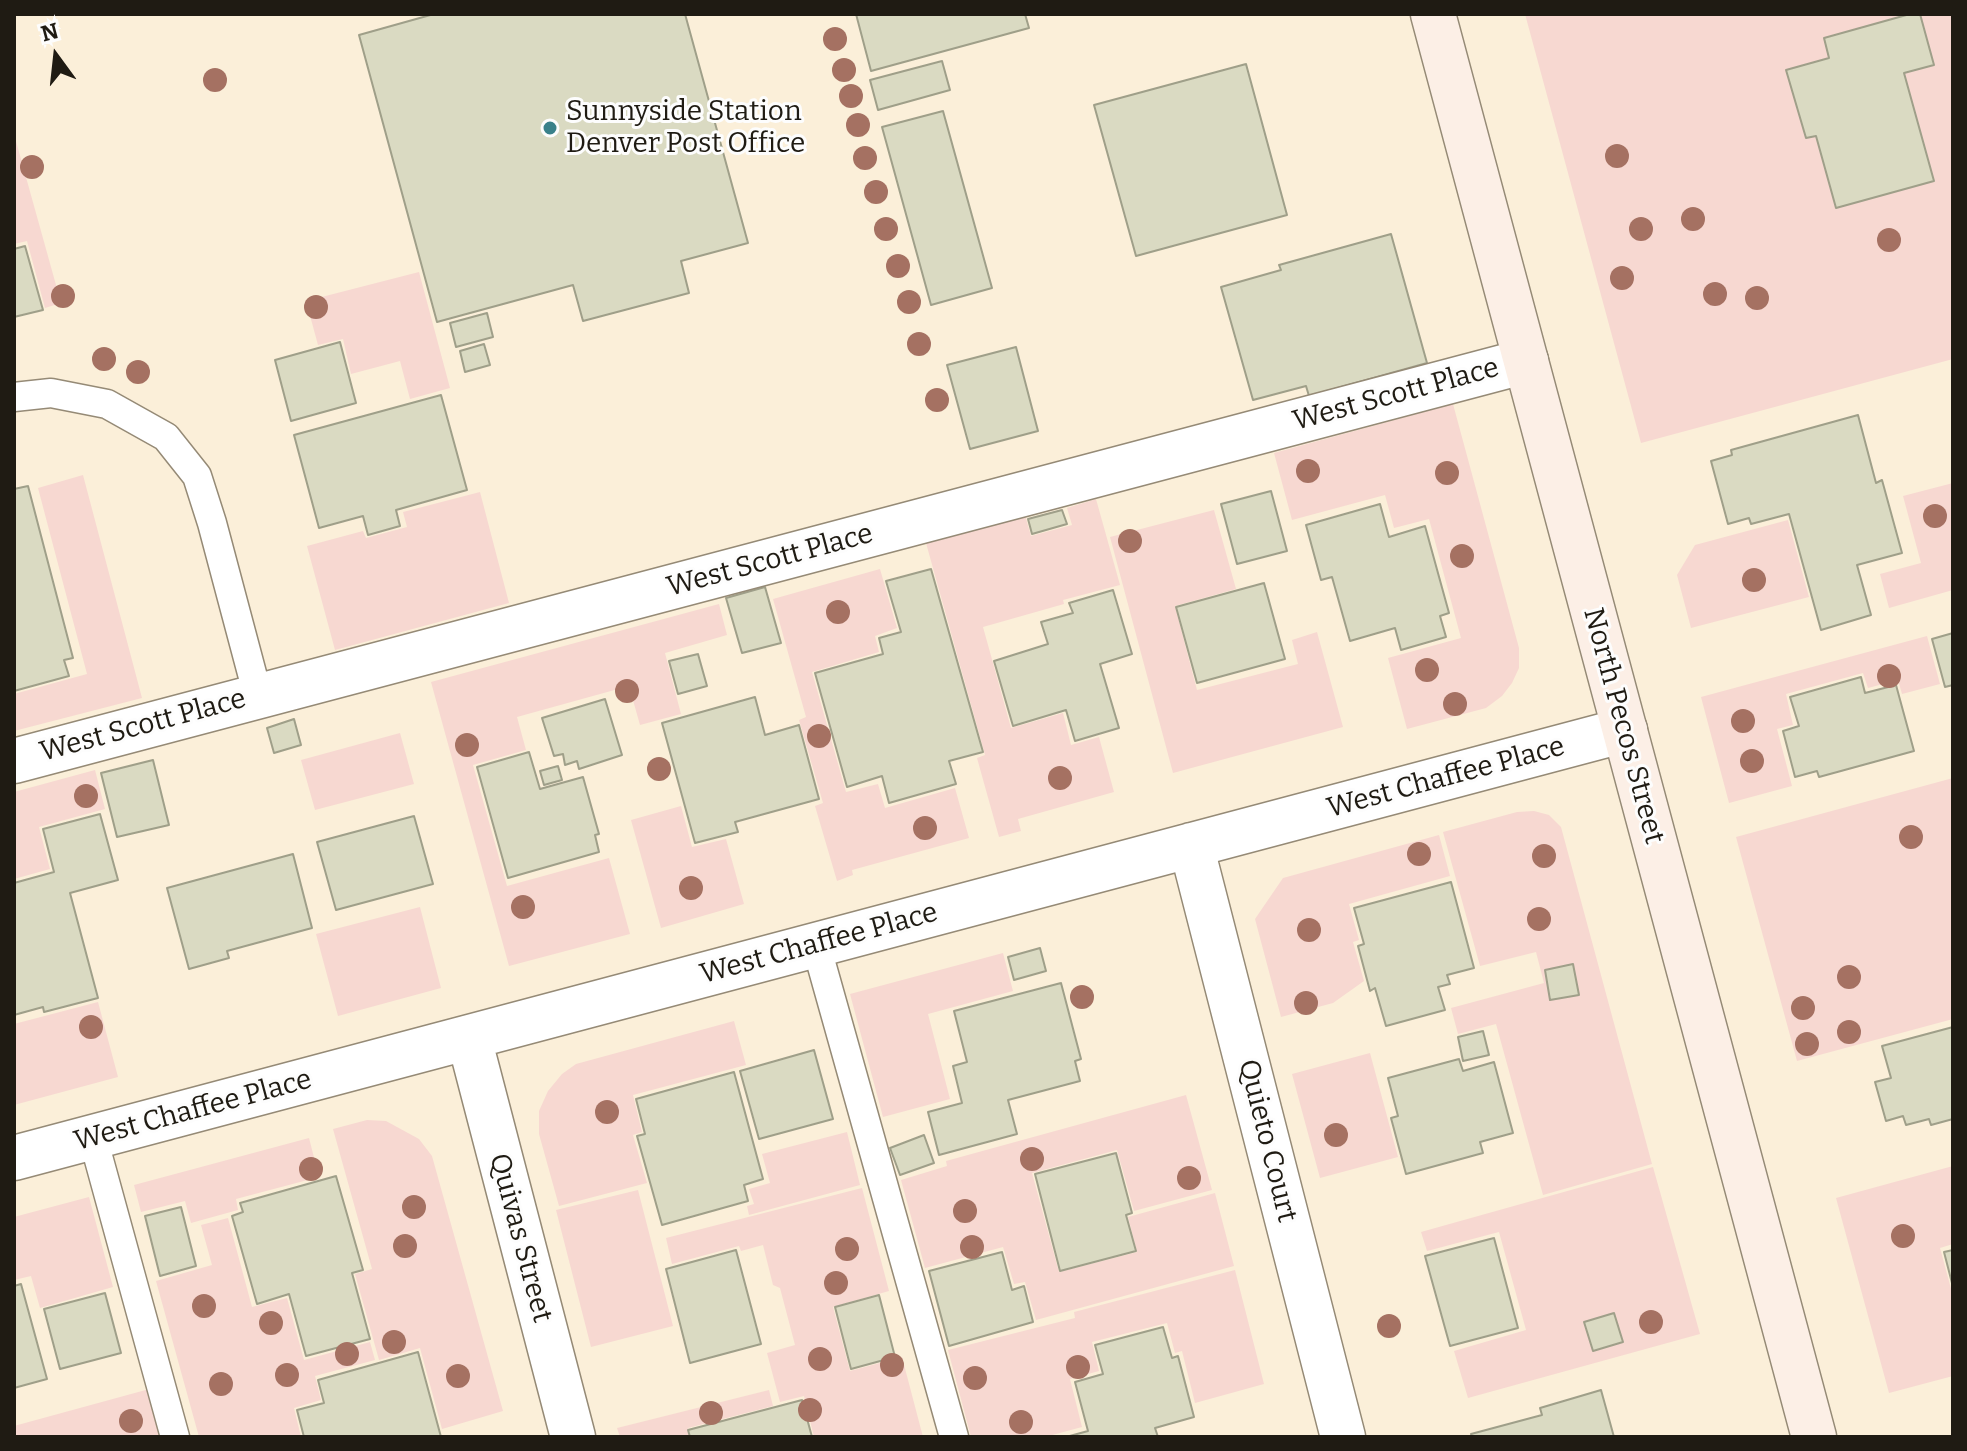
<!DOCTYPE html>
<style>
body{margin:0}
#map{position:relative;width:1967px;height:1451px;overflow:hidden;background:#fbefd9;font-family:Bitter,serif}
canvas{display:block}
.frame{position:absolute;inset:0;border:16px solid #1f1b13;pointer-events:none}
.north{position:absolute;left:16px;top:16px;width:80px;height:80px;-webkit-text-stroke:6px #fdfdfd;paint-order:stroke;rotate:345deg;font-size:22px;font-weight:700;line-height:32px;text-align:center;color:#1f1b13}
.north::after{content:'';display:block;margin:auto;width:28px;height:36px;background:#1f1b13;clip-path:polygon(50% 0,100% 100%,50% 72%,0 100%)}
</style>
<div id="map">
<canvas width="1967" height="1451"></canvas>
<div class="frame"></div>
<div class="north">N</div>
</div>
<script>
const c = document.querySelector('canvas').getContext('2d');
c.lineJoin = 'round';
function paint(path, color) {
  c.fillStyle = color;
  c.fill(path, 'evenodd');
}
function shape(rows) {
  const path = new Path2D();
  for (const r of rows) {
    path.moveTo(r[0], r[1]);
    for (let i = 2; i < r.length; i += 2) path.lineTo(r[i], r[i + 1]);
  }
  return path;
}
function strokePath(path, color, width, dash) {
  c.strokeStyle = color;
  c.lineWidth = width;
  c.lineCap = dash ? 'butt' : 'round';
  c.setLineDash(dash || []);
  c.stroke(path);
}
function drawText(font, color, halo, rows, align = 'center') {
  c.font = font + ' Bitter,serif';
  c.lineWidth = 6;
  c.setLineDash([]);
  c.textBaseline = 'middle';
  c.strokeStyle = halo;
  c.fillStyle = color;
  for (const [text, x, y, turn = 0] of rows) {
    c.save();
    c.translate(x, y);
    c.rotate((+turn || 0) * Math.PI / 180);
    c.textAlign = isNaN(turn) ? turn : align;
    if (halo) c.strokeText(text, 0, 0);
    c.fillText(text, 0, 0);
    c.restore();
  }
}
paint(shape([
 [1525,14,1953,14,1953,359,1641,443],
 [14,134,61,303,45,308,27,241,14,244],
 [419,272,450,388,410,399,400,361,351,374,343,339,318,345,306,301],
 [1453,404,1519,648,1519,668,1512,683,1502,696,1486,708,1407,729,1388,658,1461,638,1429,519,1394,528,1385,495,1292,520,1274,453],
 [83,475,142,698,14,731,14,694,87,674,38,488],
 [1953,483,1953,590,1889,608,1880,574,1921,563,1903,496],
 [480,492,509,603,335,650,307,546,363,531,366,538,407,527,403,512],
 [1096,499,1120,585,1063,600,1064,604,983,627,1011,728,1063,713,1071,745,1099,737,1114,792,1018,819,1021,831,999,837,977,758,985,755,926,543,1025,515,1031,536,1072,525,1067,508],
 [1214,510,1236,589,1175,606,1197,690,1298,664,1292,640,1317,632,1343,727,1173,773,1110,537],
 [1788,520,1809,597,1691,628,1677,575,1695,545],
 [880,569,897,628,875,636,879,652,812,672,846,792,878,784,885,808,955,788,969,838,852,870,853,875,837,881,815,806,823,803,799,720,806,717,773,599],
 [719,604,727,635,665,653,681,714,640,725,629,686,517,717,526,750,473,765,507,886,609,858,630,934,509,966,431,682],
 [1927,636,1940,684,1902,694,1898,680,1868,688,1863,673,1786,694,1793,725,1777,729,1792,786,1729,803,1701,697],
 [400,733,414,784,315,810,301,760],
 [95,770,105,809,39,827,50,869,14,879,14,792],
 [1953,778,1953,1019,1797,1061,1736,837],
 [681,806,692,847,726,839,744,904,661,928,631,820],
 [1534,811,1549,815,1561,827,1652,1164,1543,1195,1496,1024,1458,1034,1451,1008,1544,983,1536,952,1480,966,1443,832,1517,812],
 [1439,835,1450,876,1349,904,1359,940,1353,942,1364,981,1333,1003,1281,1017,1255,919,1283,878],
 [420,907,441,988,338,1016,316,934],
 [1003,953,1013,991,928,1014,950,1099,883,1117,850,994],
 [98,1002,118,1077,14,1105,14,1024],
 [734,1021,746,1065,633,1095,642,1132,633,1135,647,1183,559,1206,539,1134,539,1111,548,1091,562,1074,576,1064],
 [1370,1053,1398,1157,1320,1178,1292,1074],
 [1186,1095,1212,1190,1134,1211,1117,1150,1032,1173,1059,1272,1137,1252,1128,1217,1215,1193,1234,1266,1036,1320,1025,1282,1014,1284,1003,1247,925,1268,901,1180,947,1166,946,1161],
 [367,1120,386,1121,419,1139,432,1156,503,1411,442,1429,420,1348,379,1360,355,1274,372,1269,333,1129],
 [847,1132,860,1185,749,1215,747,1206,754,1204,749,1189,770,1183,762,1154],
 [309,1138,319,1177,236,1199,238,1210,191,1223,185,1201,141,1212,134,1185],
 [1953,1166,1953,1244,1940,1248,1953,1296,1953,1376,1889,1393,1836,1198],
 [1653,1167,1700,1334,1468,1398,1454,1351,1526,1330,1499,1232,1427,1251,1421,1232],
 [862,1188,889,1291,833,1307,850,1371,902,1357,923,1437,814,1437,804,1396,780,1402,767,1353,795,1345,780,1288,773,1285,763,1245,741,1251,739,1246,672,1264,666,1238],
 [638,1190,673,1326,591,1347,556,1210],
 [89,1197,113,1287,40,1308,31,1276,14,1280,14,1217],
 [228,1218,252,1307,287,1298,304,1360,370,1342,375,1360,315,1376,321,1400,294,1408,301,1437,199,1437,156,1281,212,1265,201,1225],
 [1235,1270,1264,1384,1195,1403,1182,1351,1175,1353,1167,1323,1092,1342,1099,1371,1070,1379,1082,1427,1045,1437,971,1437,948,1350,1075,1318,1074,1312],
 [153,1388,166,1437,14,1437,14,1426],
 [769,1390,773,1406,688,1428,690,1437,620,1437,617,1428]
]), '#f7d8d1');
const building = shape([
 [434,14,685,14,748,243,681,261,689,293,583,321,573,285,437,322,359,35,434,14],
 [856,14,1025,14,1029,28,871,71,856,14],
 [1910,14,1920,14,1934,65,1904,73,1934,181,1836,208,1816,136,1806,138,1786,70,1829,58,1824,38,1910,14],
 [942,61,950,90,878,110,870,80,942,61],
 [1246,64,1287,215,1136,256,1094,105,1246,64],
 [943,111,992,288,931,305,882,127,943,111],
 [1391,234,1427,363,1309,396,1306,386,1253,400,1221,287,1281,270,1279,265,1391,234],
 [25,246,43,310,14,317,14,249,25,246],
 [487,313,493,337,456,347,450,323,487,313],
 [340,342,356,403,291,421,275,360,340,342],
 [484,344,490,365,465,372,460,351,484,344],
 [1016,347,1038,431,970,449,947,365,1016,347],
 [441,395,467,490,396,510,400,526,368,535,363,516,319,528,294,435,441,395],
 [1858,415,1876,483,1882,480,1902,553,1857,565,1871,615,1821,630,1789,514,1751,524,1749,518,1728,524,1711,461,1732,455,1731,450,1858,415],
 [28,486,73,658,64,660,69,676,14,691,14,489,28,486],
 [1271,491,1287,551,1237,564,1221,504,1271,491],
 [1380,504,1389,537,1425,526,1449,613,1440,616,1446,637,1401,650,1395,628,1350,641,1332,577,1321,580,1306,525,1380,504],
 [1062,510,1067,524,1032,534,1028,519,1062,510],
 [931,569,983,752,949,761,956,784,889,803,882,776,847,787,815,673,883,654,879,638,901,632,886,581,931,569],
 [1264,583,1285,659,1197,683,1176,607,1264,583],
 [765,587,781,643,742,653,726,598,765,587],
 [1113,590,1132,654,1100,664,1119,728,1075,741,1066,710,1013,726,994,661,1048,644,1041,622,1073,613,1069,603,1113,590],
 [1953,633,1953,685,1945,687,1932,639,1953,633],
 [698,654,707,686,678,694,669,661,698,654],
 [1861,677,1865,693,1896,685,1914,751,1819,777,1817,771,1795,777,1783,731,1799,726,1790,697,1861,677],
 [755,697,765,735,799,725,819,799,735,822,738,832,695,843,662,723,755,697],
 [605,699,622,755,579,769,577,761,565,765,563,754,554,756,542,718,605,699],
 [294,719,301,745,274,753,267,728,294,719],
 [529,752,540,789,583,777,599,834,595,835,599,852,508,878,477,767,529,752],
 [153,760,169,825,117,837,101,773,153,760],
 [558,766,562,780,544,785,540,771,558,766],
 [100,814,118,880,70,893,98,998,44,1012,43,1007,14,1015,14,883,54,872,43,829,100,814],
 [414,816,433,884,336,910,317,842,414,816],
 [293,854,312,928,227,951,229,958,189,969,167,888,293,854],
 [1451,882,1474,968,1447,975,1450,984,1438,987,1445,1010,1386,1026,1375,988,1370,991,1358,946,1364,944,1354,908,1451,882],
 [1040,948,1046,971,1014,980,1008,957,1040,948],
 [1573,964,1579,995,1550,1000,1545,970,1573,964],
 [1061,983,1081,1059,1075,1061,1080,1081,1008,1100,1017,1134,939,1155,928,1112,962,1103,953,1066,967,1062,954,1011,1061,983],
 [1953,1027,1953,1119,1931,1125,1929,1119,1906,1125,1903,1116,1886,1121,1875,1082,1891,1078,1882,1046,1953,1027],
 [1483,1031,1489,1055,1463,1061,1458,1037,1483,1031],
 [814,1050,833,1119,759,1139,740,1071,814,1050],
 [1459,1059,1463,1071,1494,1062,1513,1133,1480,1142,1483,1153,1406,1174,1391,1118,1398,1116,1388,1078,1459,1059],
 [734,1072,763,1179,744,1185,748,1201,662,1225,637,1136,645,1134,636,1099,734,1072],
 [924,1135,934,1163,900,1175,890,1148,924,1135],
 [1116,1153,1132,1213,1126,1215,1136,1251,1060,1271,1035,1174,1116,1153],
 [336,1176,363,1270,352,1273,370,1339,306,1356,289,1294,257,1304,232,1216,243,1212,240,1203,336,1176],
 [181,1207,196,1266,160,1276,145,1216,181,1207],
 [1494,1238,1518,1328,1450,1346,1425,1256,1494,1238],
 [736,1250,761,1344,690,1363,666,1269,736,1250],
 [1953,1250,1953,1287,1944,1252,1953,1250],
 [1002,1252,1012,1290,1024,1286,1033,1322,949,1346,929,1271,1002,1252],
 [21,1284,47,1379,14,1388,14,1286,21,1284],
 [105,1293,121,1353,60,1369,44,1309,105,1293],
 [879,1295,895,1357,851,1369,835,1307,879,1295],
 [1614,1313,1623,1342,1593,1351,1584,1322,1614,1313],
 [1163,1327,1172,1358,1178,1356,1194,1417,1155,1428,1158,1437,1066,1437,1088,1431,1075,1382,1103,1374,1095,1345,1163,1327],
 [418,1352,441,1437,304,1437,297,1410,324,1403,318,1380,418,1352],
 [1601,1390,1614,1437,1472,1437,1471,1434,1542,1415,1540,1408,1601,1390],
 [802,1400,812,1437,690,1437,688,1430,802,1400]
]);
paint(building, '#dadac2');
strokePath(building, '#9f9f89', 2);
const service = shape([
 [14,397,51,393,107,404,166,437,197,476,212,523,258,696],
 [816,945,954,1437],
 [93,1138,175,1437]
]);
const minor = shape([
 [14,761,1526,361],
 [1191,845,1343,1437],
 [469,1038,573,1437],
 [14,1158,1625,730]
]);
const secondary = shape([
 [1433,14,1814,1437]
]);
strokePath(service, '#958a76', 31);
strokePath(minor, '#958a76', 47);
strokePath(secondary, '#958a76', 47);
strokePath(service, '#fff', 28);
strokePath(minor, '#fff', 44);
strokePath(secondary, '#fcefe6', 44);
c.fillStyle = '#a57162';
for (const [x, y] of [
 [835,39],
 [844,70],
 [215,80],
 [851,96],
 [858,125],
 [1617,156],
 [865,158],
 [32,167],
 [876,192],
 [1693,219],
 [886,229],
 [1641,229],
 [1889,240],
 [898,266],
 [1622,278],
 [1715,294],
 [63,296],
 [1757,298],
 [909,302],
 [316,307],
 [919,344],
 [104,359],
 [138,372],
 [937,400],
 [1308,471],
 [1447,473],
 [1935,516],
 [1130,541],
 [1462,556],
 [1754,580],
 [838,612],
 [1427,670],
 [1889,676],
 [627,691],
 [1455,704],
 [1743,721],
 [819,736],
 [467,745],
 [1752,761],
 [659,769],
 [1060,778],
 [86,796],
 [925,828],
 [1911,837],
 [1419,854],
 [1544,856],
 [691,888],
 [523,907],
 [1539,919],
 [1309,930],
 [1849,977],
 [1082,997],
 [1306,1003],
 [1803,1008],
 [91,1027],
 [1849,1032],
 [1807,1044],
 [607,1112],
 [1336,1135],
 [1032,1159],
 [311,1169],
 [1189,1178],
 [414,1207],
 [965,1211],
 [1903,1236],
 [405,1246],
 [972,1247],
 [847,1249],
 [836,1283],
 [204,1306],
 [1651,1322],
 [271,1323],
 [1389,1326],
 [394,1342],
 [347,1354],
 [820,1359],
 [892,1365],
 [1078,1367],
 [287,1375],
 [458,1376],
 [975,1378],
 [221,1384],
 [810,1410],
 [711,1413],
 [131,1421],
 [1021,1422]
]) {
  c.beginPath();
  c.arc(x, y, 12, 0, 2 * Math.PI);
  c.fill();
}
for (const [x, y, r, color] of [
 [550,128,8,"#3a818a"]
]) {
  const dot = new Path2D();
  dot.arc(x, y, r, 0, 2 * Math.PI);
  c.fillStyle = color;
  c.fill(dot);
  strokePath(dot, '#fdfdfd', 3);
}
drawText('28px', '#1f1b13', '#fdfdfd', [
 ["Sunnyside Station",566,112],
 ["Denver Post Office",566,144]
], 'left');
drawText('28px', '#1f1b13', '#fdfdfd', [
 ["West Scott Place",1396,395,-15],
 ["West Scott Place",770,561,-15],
 ["West Scott Place",143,726,-15],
 ["North Pecos Street",1623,726,75],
 ["West Chaffee Place",1446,778,-15],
 ["West Chaffee Place",819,944,-15],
 ["West Chaffee Place",193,1111,-15],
 ["Quieto Court",1267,1141,76],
 ["Quivas Street",520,1238,75]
]);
</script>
